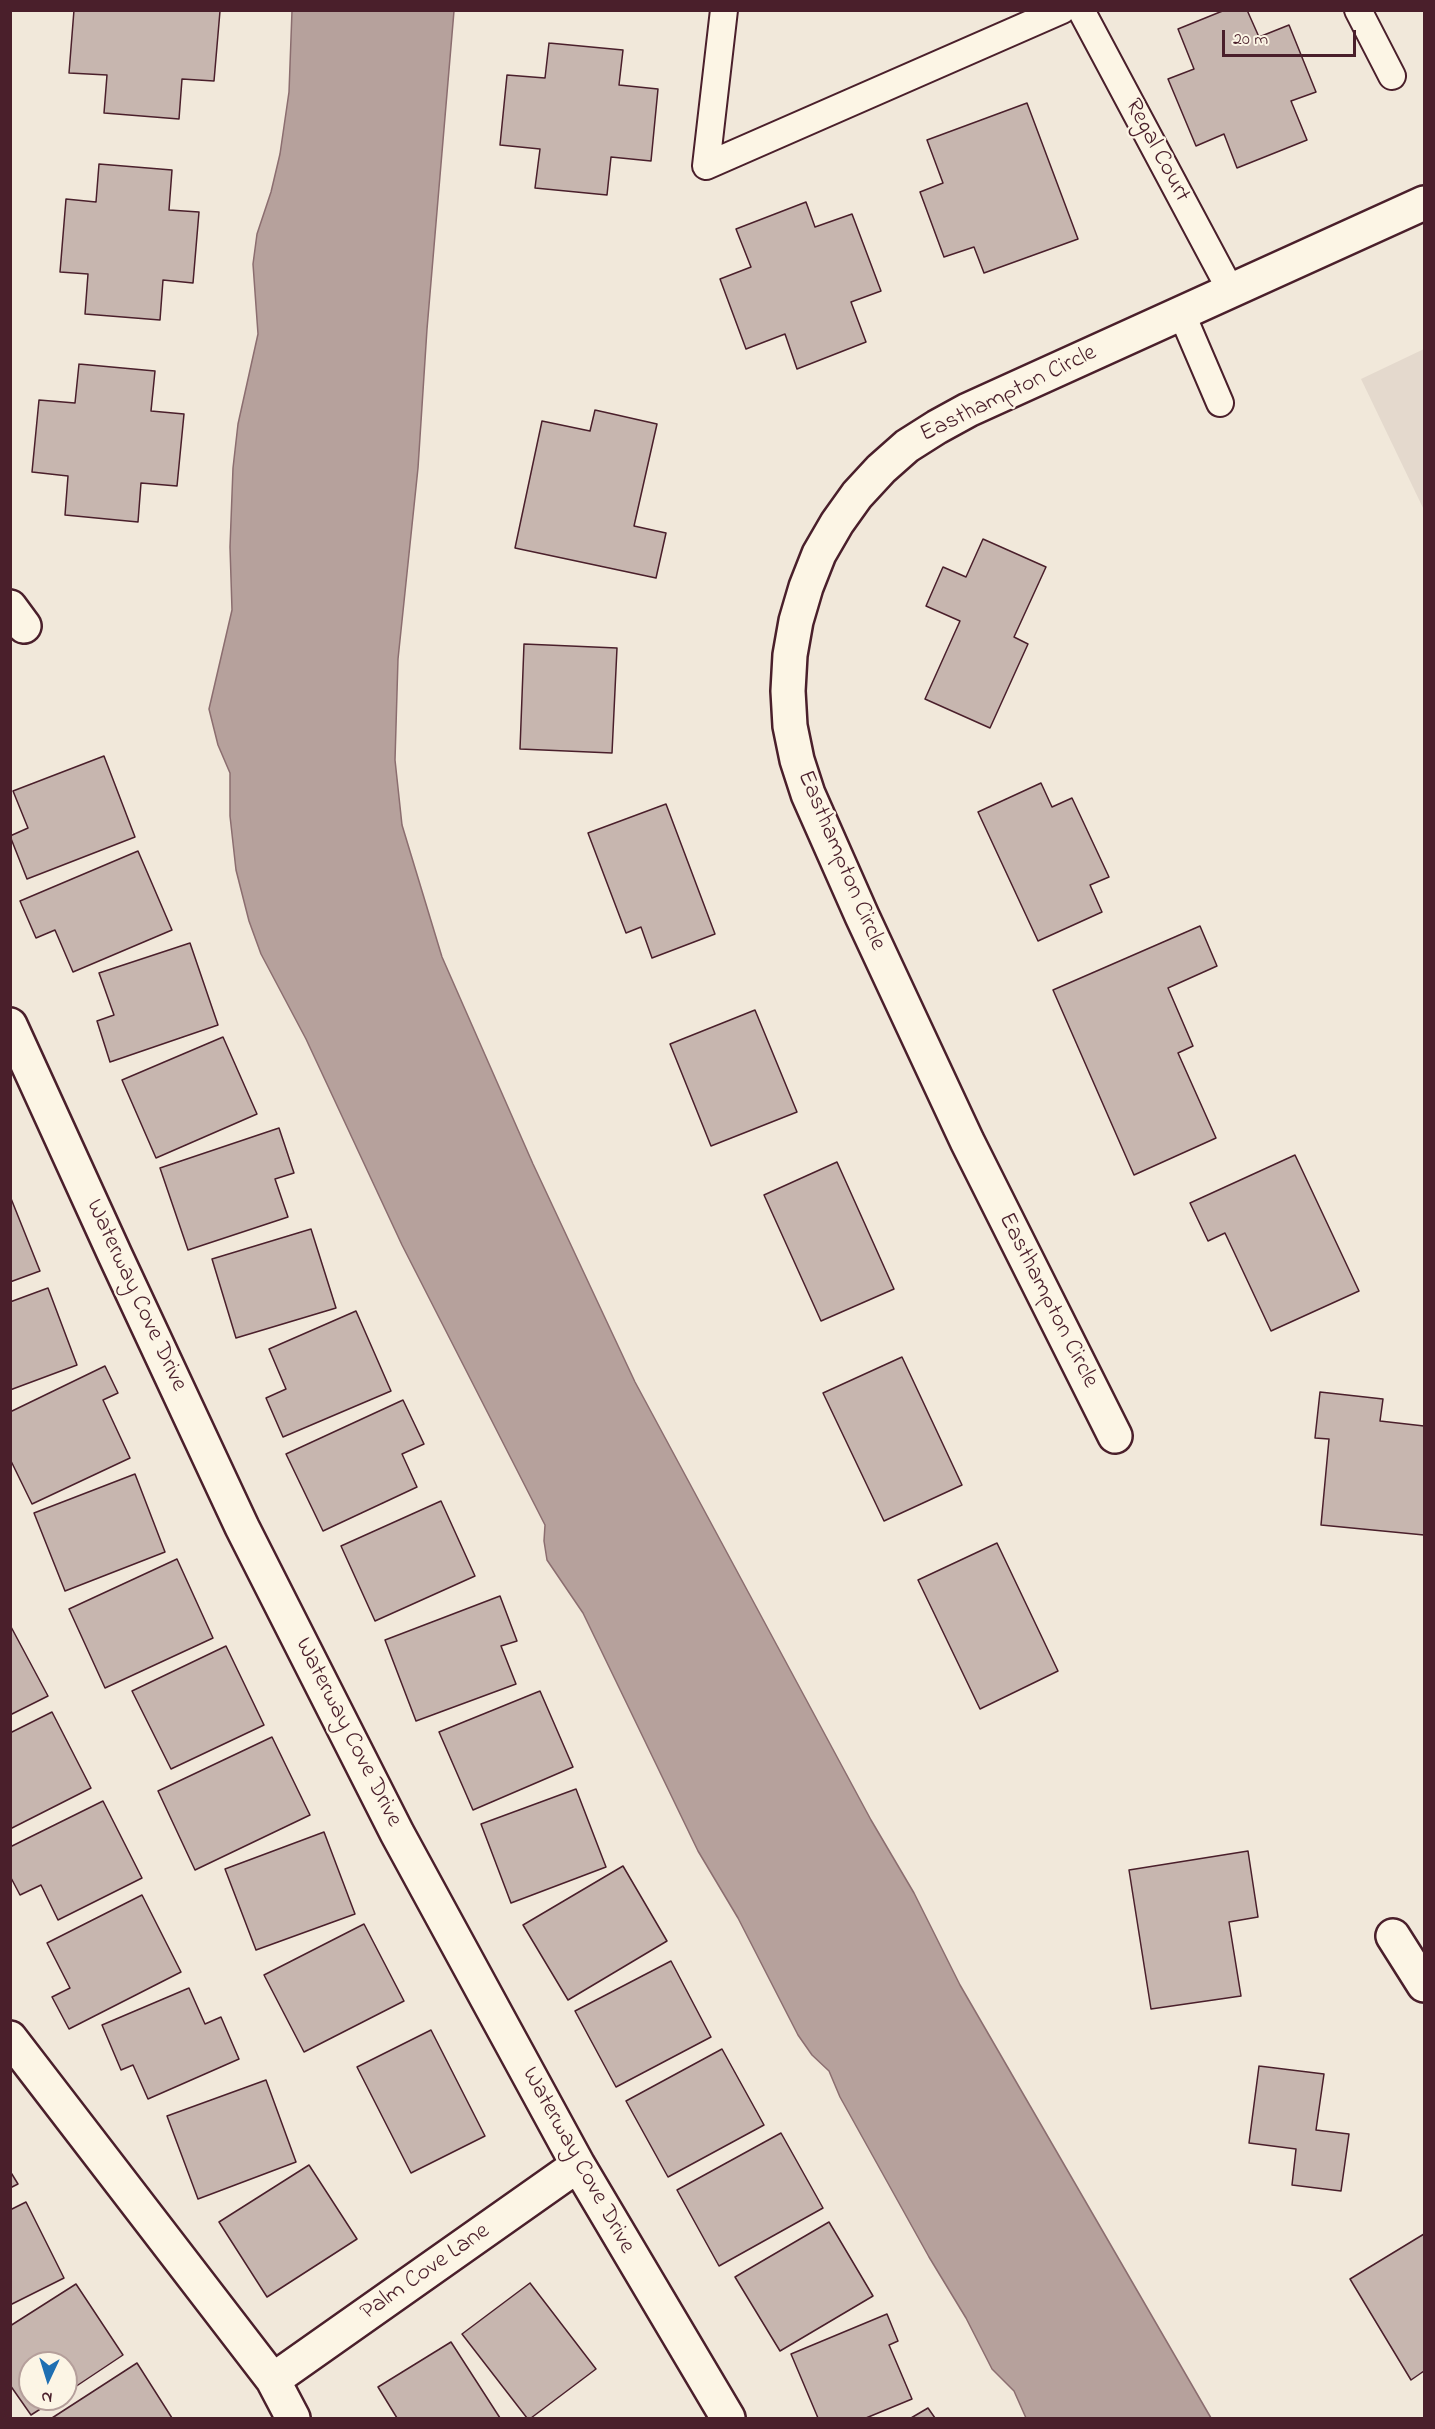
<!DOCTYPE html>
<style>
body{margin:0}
#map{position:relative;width:1435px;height:2429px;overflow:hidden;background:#f1e8da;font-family:"Indie Flower",sans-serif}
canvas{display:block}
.frame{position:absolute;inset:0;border:12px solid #4a1f2b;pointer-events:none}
.north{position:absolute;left:18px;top:2351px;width:60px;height:60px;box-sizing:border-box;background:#fcf5e5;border:2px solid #b59f9b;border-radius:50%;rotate:184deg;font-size:16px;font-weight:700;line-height:24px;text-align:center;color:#4a1f2b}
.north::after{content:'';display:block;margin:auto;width:21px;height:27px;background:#1f6fb2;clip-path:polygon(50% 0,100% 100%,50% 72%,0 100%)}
.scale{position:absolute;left:1222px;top:30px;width:134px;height:27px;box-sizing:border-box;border:3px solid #4a1f2b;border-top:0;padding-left:8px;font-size:18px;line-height:21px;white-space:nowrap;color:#4a1f2b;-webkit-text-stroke:4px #fcf5e5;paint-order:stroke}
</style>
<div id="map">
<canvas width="1435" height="2429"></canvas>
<div class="frame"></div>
<div class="north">N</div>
<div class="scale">20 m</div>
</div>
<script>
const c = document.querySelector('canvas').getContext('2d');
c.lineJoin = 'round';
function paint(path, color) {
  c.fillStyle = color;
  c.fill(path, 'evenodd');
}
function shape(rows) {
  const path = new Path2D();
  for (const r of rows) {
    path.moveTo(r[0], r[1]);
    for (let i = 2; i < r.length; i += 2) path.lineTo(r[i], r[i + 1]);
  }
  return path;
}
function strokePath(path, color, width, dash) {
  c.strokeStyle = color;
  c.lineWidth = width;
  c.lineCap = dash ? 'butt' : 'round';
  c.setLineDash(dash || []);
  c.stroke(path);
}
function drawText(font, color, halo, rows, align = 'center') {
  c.font = font + ' "Indie Flower",sans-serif';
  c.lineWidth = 4.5;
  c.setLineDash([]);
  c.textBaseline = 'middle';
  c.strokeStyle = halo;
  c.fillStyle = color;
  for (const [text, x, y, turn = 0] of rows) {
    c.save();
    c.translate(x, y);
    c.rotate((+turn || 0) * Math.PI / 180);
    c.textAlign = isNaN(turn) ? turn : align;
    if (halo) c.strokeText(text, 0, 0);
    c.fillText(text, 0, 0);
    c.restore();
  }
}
paint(shape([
 [1424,349,1424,510,1361,379]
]), '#e4d9cd');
const water = shape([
 [292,11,454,11,427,329,418,468,398,659,395,760,402,825,442,957,533,1164,635,1382,871,1820,914,1893,960,1985,1211,2418,1026,2418,1014,2391,992,2369,966,2318,929,2257,840,2097,829,2071,812,2055,798,2035,738,1918,698,1851,583,1613,547,1560,544,1541,545,1525,402,1245,306,1039,261,954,249,921,236,870,230,816,230,773,218,745,209,709,232,610,230,547,233,468,238,424,258,334,253,264,257,234,271,192,280,154,289,92,292,11]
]);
paint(water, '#b6a19c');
strokePath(water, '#8b6d6f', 1.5);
const building = shape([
 [74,10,220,11,214,81,182,79,179,119,104,113,107,75,69,73,74,10],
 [1225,10,1247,10,1259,37,1289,25,1316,92,1291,101,1307,140,1237,168,1224,134,1196,146,1168,79,1194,69,1178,29,1225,10],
 [549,43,623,50,619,85,658,89,651,161,611,157,607,195,535,188,540,149,500,145,507,75,545,78,549,43],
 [1027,103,1078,239,984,273,974,247,944,257,920,192,943,183,927,140,1027,103],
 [99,164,172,170,169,210,199,212,193,283,163,280,160,320,85,314,88,274,60,272,66,199,96,202,99,164],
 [806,202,815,227,852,214,881,291,851,302,866,342,797,369,785,334,746,349,720,279,751,267,736,229,806,202],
 [79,364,155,371,151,411,184,414,177,486,141,483,138,522,65,515,68,476,32,472,39,400,75,403,79,364],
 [595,410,657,424,634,526,666,533,656,578,515,548,542,421,590,431,595,410],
 [983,539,1046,567,1014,637,1028,644,990,728,925,699,960,621,926,606,943,567,966,577,983,539],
 [524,644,617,648,612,753,520,749,524,644],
 [104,756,135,837,27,879,10,836,28,828,13,791,104,756],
 [1041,783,1052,807,1072,798,1109,877,1090,885,1102,912,1038,941,978,812,1041,783],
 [666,804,715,934,652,958,641,927,626,933,588,833,666,804],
 [138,851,172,930,73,972,55,930,36,938,20,901,138,851],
 [1200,926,1217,966,1168,988,1193,1046,1178,1053,1216,1138,1134,1175,1053,990,1200,926],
 [190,943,218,1025,110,1062,97,1021,114,1015,99,973,190,943],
 [755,1010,797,1112,711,1146,670,1044,755,1010],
 [223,1037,257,1114,156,1158,122,1080,223,1037],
 [279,1128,294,1173,275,1179,288,1217,188,1250,160,1168,279,1128],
 [1295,1155,1359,1291,1271,1331,1225,1233,1208,1241,1190,1203,1295,1155],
 [837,1162,894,1289,821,1321,764,1195,837,1162],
 [10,1196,40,1271,10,1282,10,1196],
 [311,1229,336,1308,236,1338,212,1259,311,1229],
 [48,1288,77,1365,10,1390,10,1302,48,1288],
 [356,1311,391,1391,283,1437,266,1398,286,1389,269,1349,356,1311],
 [902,1357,962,1485,884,1521,823,1393,902,1357],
 [105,1366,118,1393,103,1400,130,1458,32,1504,10,1459,10,1412,105,1366],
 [1320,1392,1383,1399,1380,1421,1424,1426,1424,1535,1321,1525,1329,1439,1315,1438,1320,1392],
 [403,1400,424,1444,402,1454,417,1487,323,1531,286,1454,403,1400],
 [135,1474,165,1552,65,1591,34,1513,135,1474],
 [441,1501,475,1576,375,1621,341,1546,441,1501],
 [997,1543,1058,1671,980,1709,918,1580,997,1543],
 [177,1559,213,1638,105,1688,69,1609,177,1559],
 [500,1596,517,1641,501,1646,516,1684,416,1721,385,1640,500,1596],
 [10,1625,48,1696,10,1715,10,1625],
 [226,1646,264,1725,171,1769,132,1691,226,1646],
 [540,1691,573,1767,473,1810,439,1732,540,1691],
 [52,1712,91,1788,10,1829,10,1733,52,1712],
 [272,1737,310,1815,195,1870,158,1791,272,1737],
 [576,1789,606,1867,511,1903,481,1824,576,1789],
 [103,1801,142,1878,58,1920,41,1885,20,1895,10,1876,10,1847,103,1801],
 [324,1832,355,1914,256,1950,225,1869,324,1832],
 [1248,1851,1258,1917,1229,1922,1241,1996,1151,2009,1129,1870,1248,1851],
 [623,1866,667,1941,568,2000,523,1925,623,1866],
 [142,1895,181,1972,69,2029,52,1997,70,1988,47,1943,142,1895],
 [364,1924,404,2001,304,2052,264,1975,364,1924],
 [671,1961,711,2037,616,2087,575,2011,671,1961],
 [189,1988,205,2024,221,2017,239,2059,148,2099,133,2065,121,2070,102,2025,189,1988],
 [431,2030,485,2136,411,2173,357,2067,431,2030],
 [722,2049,764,2125,668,2177,626,2101,722,2049],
 [1259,2066,1324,2074,1316,2130,1349,2134,1341,2191,1292,2185,1296,2149,1249,2143,1259,2066],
 [266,2080,296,2162,198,2199,167,2116,266,2080],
 [781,2133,823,2208,719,2266,677,2190,781,2133],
 [309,2165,357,2239,267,2297,219,2222,309,2165],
 [10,2171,18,2184,10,2188,10,2171],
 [26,2202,64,2278,10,2305,10,2210,26,2202],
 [829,2222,873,2296,780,2351,735,2277,829,2222],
 [1424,2234,1424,2371,1411,2380,1350,2279,1424,2234],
 [530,2283,596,2369,531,2418,527,2418,462,2334,530,2283],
 [76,2284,123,2355,66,2393,66,2363,30,2363,30,2399,56,2399,31,2415,10,2385,10,2326,76,2284],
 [887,2314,898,2341,889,2345,912,2399,866,2418,818,2418,791,2354,887,2314],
 [451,2342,500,2418,397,2418,378,2387,451,2342],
 [137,2363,172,2418,52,2418,137,2363],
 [928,2408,935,2418,911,2418,928,2408]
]);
paint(building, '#c7b6af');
strokePath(building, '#4a1f2b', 1.5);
const lane = shape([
 [724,10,706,166,1062,10],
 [1081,10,1231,291],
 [1358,10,1392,76],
 [1181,312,1220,403]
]);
const street = shape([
 [10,607,24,626],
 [10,1025,115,1255,242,1527,397,1833,578,2165,728,2418],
 [1115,1436,967,1141,862,916,808,794,797,760,790,726,788,691,790,655,796,621,806,587,819,554,837,523,857,495,881,469,907,446,937,427,968,410,1424,203],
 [1393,1936,1424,1985],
 [10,2038,273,2380,293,2418],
 [273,2380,578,2165]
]);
strokePath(lane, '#4a1f2b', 30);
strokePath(street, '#4a1f2b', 38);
strokePath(lane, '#fcf5e5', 26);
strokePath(street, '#fcf5e5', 33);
drawText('24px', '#4a1f2b', '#fcf5e5', [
 ["Regal Court",1156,151,62],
 ["Easthampton Circle",1009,395,-26],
 ["Easthampton Circle",840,861,67],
 ["Waterway Cove Drive",135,1296,65],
 ["Easthampton Circle",1047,1301,63],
 ["Waterway Cove Drive",347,1733,63],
 ["Waterway Cove Drive",577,2161,61],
 ["Palm Cove Lane",426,2273,-35]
]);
</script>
